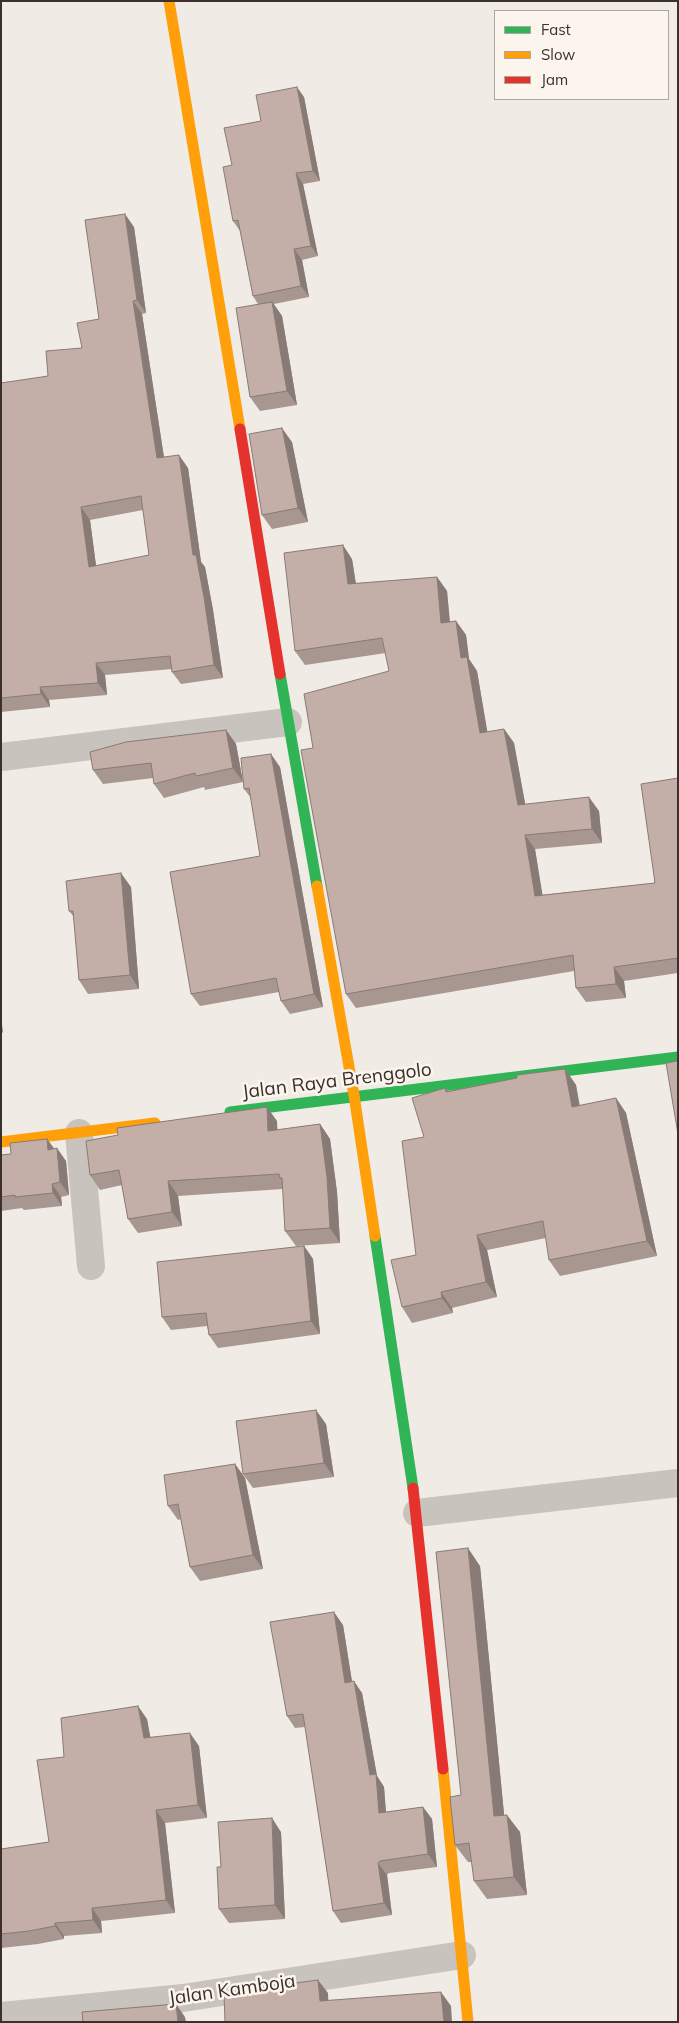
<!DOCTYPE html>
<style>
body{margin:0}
#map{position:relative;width:679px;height:2023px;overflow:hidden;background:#f0ebe5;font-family:Mulish,sans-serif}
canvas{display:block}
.frame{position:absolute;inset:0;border:2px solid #3b302b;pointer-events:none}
.legend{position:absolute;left:494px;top:10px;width:175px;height:90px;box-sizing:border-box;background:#fbf5ee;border:1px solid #aea6a0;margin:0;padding:6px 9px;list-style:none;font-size:15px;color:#3b302b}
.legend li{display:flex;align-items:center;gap:10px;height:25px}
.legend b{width:25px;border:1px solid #aea6a0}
</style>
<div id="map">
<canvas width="679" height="2023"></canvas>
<div class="frame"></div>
<ul class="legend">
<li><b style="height:6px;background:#30b455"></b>Fast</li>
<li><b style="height:6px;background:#ff9f0a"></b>Slow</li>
<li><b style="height:6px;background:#e5322d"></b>Jam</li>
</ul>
</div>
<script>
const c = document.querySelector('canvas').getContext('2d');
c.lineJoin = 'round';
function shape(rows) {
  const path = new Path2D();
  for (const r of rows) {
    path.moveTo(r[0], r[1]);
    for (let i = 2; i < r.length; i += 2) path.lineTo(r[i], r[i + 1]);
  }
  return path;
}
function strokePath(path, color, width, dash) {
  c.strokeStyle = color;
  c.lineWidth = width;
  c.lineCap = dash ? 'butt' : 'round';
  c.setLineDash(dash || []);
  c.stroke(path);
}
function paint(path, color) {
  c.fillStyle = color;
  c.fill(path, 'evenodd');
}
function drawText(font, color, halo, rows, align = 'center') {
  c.font = font + ' Mulish,sans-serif';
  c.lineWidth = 5;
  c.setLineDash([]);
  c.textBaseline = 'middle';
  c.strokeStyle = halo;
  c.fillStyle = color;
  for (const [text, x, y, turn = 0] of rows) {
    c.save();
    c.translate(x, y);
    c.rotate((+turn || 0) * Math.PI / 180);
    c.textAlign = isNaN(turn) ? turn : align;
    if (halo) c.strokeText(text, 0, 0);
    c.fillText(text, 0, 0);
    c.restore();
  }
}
strokePath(shape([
 [1,757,288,722],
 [79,1133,91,1266],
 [417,1513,678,1483],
 [1,2016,183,1998,462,1955]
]), '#c9c3be', 28);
strokePath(shape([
 [280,674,317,886],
 [230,1112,678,1057],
 [375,1236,413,1488]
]), '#30b455', 11);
strokePath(shape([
 [169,1,240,429],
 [317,886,354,1095,375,1236],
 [1,1142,155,1123],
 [443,1769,468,2022]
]), '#ff9f0a', 11);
strokePath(shape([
 [240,429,280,674],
 [413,1488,443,1769]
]), '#e5322d', 11);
paint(shape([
 [304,97,320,181,303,184,318,256,302,260,309,297,274,304,282,316,297,405,260,411,250,397,258,304,253,296,240,231,233,221,261,121],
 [134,227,146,313,142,314,164,457,188,468,201,562,205,567,213,610,223,678,181,684,172,672,172,669,105,675,107,695,49,700,50,707,1,712,1,416,82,348,99,319],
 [143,510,149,555,96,566,90,520],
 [292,442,308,522,272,529,262,515],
 [352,559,356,584,437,577,447,591,450,622,456,621,466,635,469,659,477,671,487,732,504,729,514,743,525,804,599,811,602,843,535,849,542,895,655,883,678,778,678,973,624,981,626,998,586,1002,576,988,574,971,356,1008,346,994,313,748,389,671,386,653,305,665,295,651],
 [226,730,236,744,243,782,205,790,204,787,164,798,154,784,153,778,103,784,93,770],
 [280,767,323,1007,290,1014,281,1001,279,992,200,1006,191,994,260,856,251,798,244,789],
 [131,887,139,989,88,994,79,980,74,917,69,911],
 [565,1069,576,1085,580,1106,616,1098,626,1113,657,1256,560,1276,549,1260,546,1238,487,1250,497,1297,452,1308,453,1313,412,1323,402,1307,416,1255,424,1137,445,1088,448,1091],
 [277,1121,277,1130,320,1124,330,1139,337,1192,340,1243,296,1246,285,1231,283,1189,178,1196,182,1226,138,1233,128,1219,122,1185,100,1190,90,1175],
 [47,1139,54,1149,66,1161,69,1195,61,1197,62,1206,24,1210,22,1208,1,1211,1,1155,11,1154],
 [304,1246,313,1259,320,1334,218,1348,209,1335,207,1326,171,1330,162,1317],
 [326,1424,334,1477,253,1488,243,1474],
 [235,1464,245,1478,263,1569,200,1581,190,1567,181,1519,178,1520,168,1506],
 [480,1566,504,1815,520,1832,527,1895,487,1899,474,1881,472,1862,468,1862,455,1845,461,1795],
 [343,1625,352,1681,362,1693,377,1776,384,1787,386,1812,423,1807,432,1819,437,1867,389,1873,387,1875,392,1915,341,1923,333,1911,305,1727,295,1728,287,1716],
 [147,1719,150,1738,199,1746,207,1818,165,1823,175,1913,101,1921,102,1933,64,1936,64,1939,38,1944,1,1948,1,1849,49,1842,64,1757],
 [281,1832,285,1919,229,1923,219,1909]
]), '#a89690');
paint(shape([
 [297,87,304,97,320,181,313,171],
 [296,173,303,184,318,256,311,246],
 [125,214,134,227,146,313,137,300],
 [294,249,302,260,309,297,301,286],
 [133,301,142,314,166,471,157,458],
 [272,302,282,316,297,405,287,391],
 [282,428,292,442,308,522,298,508],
 [179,455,188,468,201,562,205,567,213,610,223,678,214,665,193,555],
 [81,507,90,520,98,580,89,567],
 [343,545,352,559,358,598,348,584],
 [437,577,447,591,451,637,441,623],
 [456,621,466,635,469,659,477,671,490,747,480,733,461,658],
 [96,663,105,675,107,695,98,683],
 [40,687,49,700,50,707,41,694],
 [504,729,514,743,528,819,518,805],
 [226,730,236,744,243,782,233,768],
 [271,754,280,767,323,1007,314,994],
 [589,797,599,811,602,843,592,829],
 [525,835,535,849,545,910,535,896],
 [121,873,131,887,139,989,130,975],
 [614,967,624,981,626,998,616,984],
 [1,1015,3,1033,1,1031],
 [565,1069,576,1085,582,1123,572,1107],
 [616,1098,626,1113,657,1256,647,1241],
 [267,1107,277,1121,278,1145,268,1131],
 [320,1124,330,1139,337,1192,340,1243,330,1228],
 [47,1139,56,1151,48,1150],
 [57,1148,66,1161,69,1195,60,1182],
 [168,1181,178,1196,182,1226,172,1212],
 [52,1184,61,1197,62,1206,53,1193],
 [477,1235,487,1250,497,1297,486,1282],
 [304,1246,313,1259,320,1334,311,1321],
 [441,1292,452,1308,453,1313,442,1298],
 [316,1410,326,1424,334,1477,324,1463],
 [235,1464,245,1478,263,1569,253,1555],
 [468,1548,480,1566,506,1834,494,1816],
 [334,1612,343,1625,354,1695,345,1683],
 [354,1681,362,1693,377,1776,384,1787,387,1826,379,1813,370,1775],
 [138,1706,147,1719,153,1751,144,1738],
 [190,1733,199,1746,207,1818,198,1805],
 [423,1807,432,1819,437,1867,428,1854],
 [156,1810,165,1823,175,1913,166,1900],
 [507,1815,520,1832,527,1895,514,1877],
 [272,1818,281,1832,285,1919,275,1905],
 [378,1863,387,1875,392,1915,384,1903],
 [92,1908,101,1921,102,1933,93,1920],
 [55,1923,64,1936,64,1939,55,1926],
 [318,1980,328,1993,329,2014,320,2001],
 [441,1992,451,2006,452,2022,444,2022],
 [176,2004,185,2017,186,2022,178,2022]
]), '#887a75');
const building = shape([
 [297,87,313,171,296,173,311,246,294,249,301,286,253,296,238,220,233,221,223,167,232,165,224,128,261,121,256,95,297,87],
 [125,214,137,300,133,301,157,458,179,455,193,555,196,555,204,597,214,665,172,672,170,656,96,663,98,683,40,687,41,694,1,698,1,383,48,376,46,351,82,348,77,323,99,319,85,220,125,214],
 [141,496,149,555,89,567,81,507,141,496],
 [272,302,287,391,250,397,236,308,272,302],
 [282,428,298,508,262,515,249,434,282,428],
 [343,545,348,584,437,577,441,623,456,621,461,658,467,657,480,733,504,729,518,805,589,797,592,829,525,835,535,896,655,883,641,784,678,778,678,958,614,967,616,984,576,988,573,955,346,994,301,750,313,748,304,694,389,671,382,638,295,651,284,553,343,545],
 [226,730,233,768,196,776,195,773,154,784,151,763,93,770,90,752,126,742,226,730],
 [271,754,314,994,281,1001,276,978,191,994,170,872,260,856,249,788,244,789,241,758,271,754],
 [121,873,130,975,79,980,73,911,69,911,66,881,121,873],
 [678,1061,678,1134,666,1063,678,1061],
 [565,1069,572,1107,616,1098,647,1241,549,1260,543,1221,477,1235,486,1282,441,1292,442,1298,402,1307,391,1260,416,1255,402,1141,424,1137,412,1098,445,1088,446,1092,517,1078,517,1075,565,1069],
 [267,1107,268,1131,320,1124,327,1177,330,1228,285,1231,282,1178,280,1178,279,1174,168,1181,172,1212,128,1219,119,1170,90,1175,86,1141,118,1135,117,1128,267,1107],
 [47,1139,48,1150,57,1148,60,1182,52,1184,53,1193,15,1197,15,1195,1,1197,1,1155,11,1154,10,1143,47,1139],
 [304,1246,311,1321,209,1335,206,1313,162,1317,157,1262,304,1246],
 [316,1410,324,1463,243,1474,236,1421,316,1410],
 [235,1464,253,1555,190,1567,178,1504,168,1506,164,1475,235,1464],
 [468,1548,494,1816,507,1815,514,1877,474,1881,469,1843,455,1845,450,1797,461,1795,436,1552,468,1548],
 [334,1612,345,1683,354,1681,370,1775,376,1774,379,1813,423,1807,428,1854,380,1861,378,1863,384,1903,333,1911,303,1714,287,1716,270,1622,334,1612],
 [138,1706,144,1738,190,1733,198,1805,156,1810,166,1900,92,1908,93,1920,55,1923,55,1926,29,1931,1,1934,1,1849,49,1842,37,1760,64,1757,61,1718,138,1706],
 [272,1818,275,1905,219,1909,217,1867,221,1867,218,1822,272,1818],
 [318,1980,320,2001,441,1992,444,2022,225,2022,224,1993,318,1980],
 [176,2004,178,2022,83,2022,82,2012,176,2004]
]);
paint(building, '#c3afa7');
strokePath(building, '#887a75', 1);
drawText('19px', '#3b302b', '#fbf5ee', [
 ["Jalan Raya Brenggolo",337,1081,-7],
 ["Jalan Kamboja",232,1990,-8]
]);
</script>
